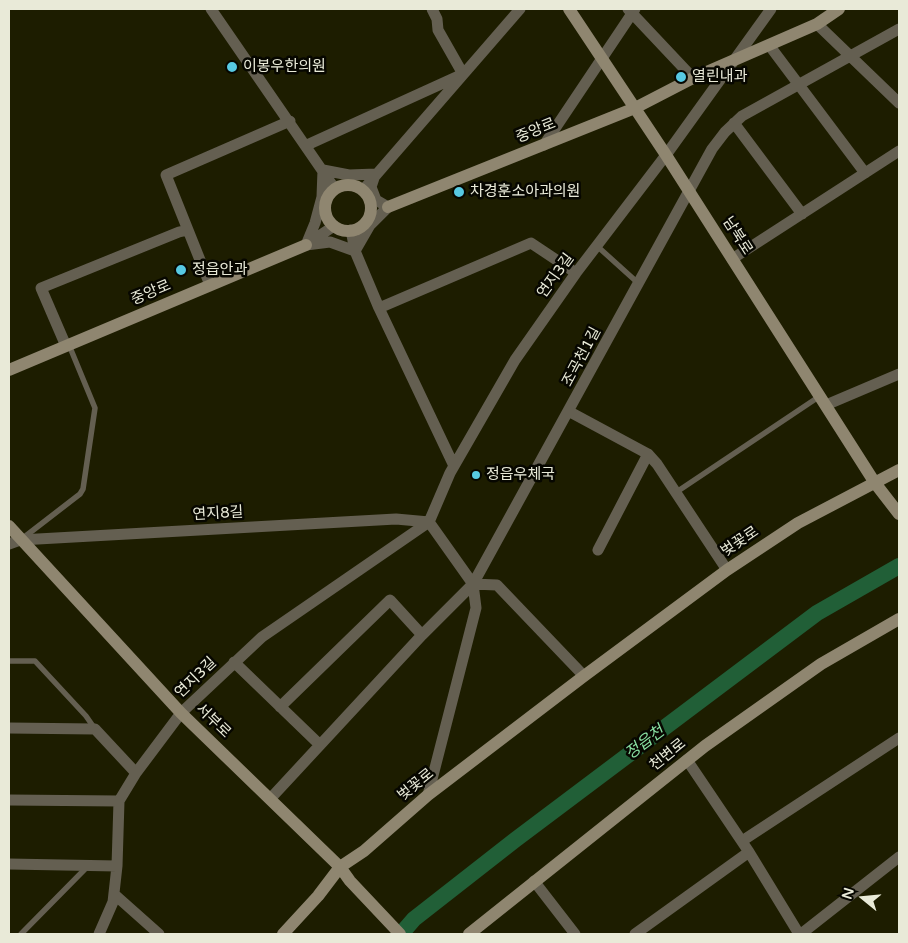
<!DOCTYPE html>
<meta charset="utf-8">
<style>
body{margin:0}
#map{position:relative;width:908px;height:943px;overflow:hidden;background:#1d1d00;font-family:"Varela Round",sans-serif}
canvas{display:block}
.frame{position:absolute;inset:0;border:10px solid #e9ead8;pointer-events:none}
.north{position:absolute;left:838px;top:873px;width:50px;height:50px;-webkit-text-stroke:4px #070700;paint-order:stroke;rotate:287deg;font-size:14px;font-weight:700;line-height:20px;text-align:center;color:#e9ead8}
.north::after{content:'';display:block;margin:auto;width:18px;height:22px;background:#e9ead8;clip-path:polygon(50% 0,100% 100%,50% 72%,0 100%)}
</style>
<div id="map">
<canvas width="908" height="943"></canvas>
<div class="frame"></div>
<div class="north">N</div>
</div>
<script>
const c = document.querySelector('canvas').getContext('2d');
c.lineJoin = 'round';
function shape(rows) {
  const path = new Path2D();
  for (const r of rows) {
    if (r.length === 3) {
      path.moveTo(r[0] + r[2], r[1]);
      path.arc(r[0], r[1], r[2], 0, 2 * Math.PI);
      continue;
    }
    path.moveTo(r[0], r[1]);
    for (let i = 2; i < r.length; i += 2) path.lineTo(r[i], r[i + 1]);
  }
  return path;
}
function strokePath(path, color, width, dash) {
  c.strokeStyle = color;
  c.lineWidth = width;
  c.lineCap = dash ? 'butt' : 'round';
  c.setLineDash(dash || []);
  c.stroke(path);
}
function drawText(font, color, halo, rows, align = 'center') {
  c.font = font + ' "Varela Round","Noto Sans KR",sans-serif';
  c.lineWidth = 5;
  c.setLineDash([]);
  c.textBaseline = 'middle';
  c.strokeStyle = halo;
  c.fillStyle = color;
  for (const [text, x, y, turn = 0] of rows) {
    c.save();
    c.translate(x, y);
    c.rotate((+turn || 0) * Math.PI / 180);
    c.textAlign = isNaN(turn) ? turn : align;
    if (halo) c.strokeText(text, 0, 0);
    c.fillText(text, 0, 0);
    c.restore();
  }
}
strokePath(shape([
 [401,934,414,919,515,840,817,613,899,566]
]), '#215f37', 16);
strokePath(shape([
 [597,246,638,283],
 [675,493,820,396],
 [23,538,80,494,83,489,95,408,69,345],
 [9,661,35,661,86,716,95,729],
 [21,934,87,867]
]), '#645f51', 5.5);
strokePath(shape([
 [211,9,335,189],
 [628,9,693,78],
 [817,24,899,103],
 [769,45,865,173],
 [734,123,802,214],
 [307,145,463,74,438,30,437,19,432,9],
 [544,145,635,9],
 [323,170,349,175,376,174],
 [374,178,371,187,376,200,388,207],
 [363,190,520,9],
 [351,230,355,251,379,308,454,466],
 [307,244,334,226],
 [306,245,315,223,322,197,323,170],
 [306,245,330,242,355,251],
 [355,251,370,225,388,207],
 [732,259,899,151],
 [210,285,166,175,290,121],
 [379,308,531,243,576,273],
 [66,346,41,288,179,232,188,230],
 [826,405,899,374],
 [570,412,648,454,657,464,727,570],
 [9,544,20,540,396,519,429,522,473,584],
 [598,550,648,454],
 [473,584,497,585,584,676],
 [234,662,320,745],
 [280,707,390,600,422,635],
 [9,728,95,729,136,773],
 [687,760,749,852,799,934],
 [428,795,476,608,473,584,712,149,725,132,742,116,899,29],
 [270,799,422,635,473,584],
 [9,800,119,801],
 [742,841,899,738],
 [9,864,117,866],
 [534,881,575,934],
 [114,894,159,934],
 [99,934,113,902,117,866,119,801,136,773,181,713,262,637,429,522,450,473,515,360,576,273,666,155,771,9],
 [635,934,749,852],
 [801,934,899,857]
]), '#645f51', 11);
strokePath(shape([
 [569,9,666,155,875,483,899,514],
 [348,208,23],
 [388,207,635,108,693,78,817,24,839,9],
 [9,370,306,245],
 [9,526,181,713,340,867,350,881,400,934],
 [283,934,318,896,340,867,364,851,428,795,584,676,727,570,798,523,899,470],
 [469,934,705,746,821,664,899,619]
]), '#8f8670', 12);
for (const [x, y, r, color] of [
 [232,67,6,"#57c9e2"],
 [681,77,6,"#57c9e2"],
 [459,192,6,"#57c9e2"],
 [181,270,6,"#57c9e2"],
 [476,475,5,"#57c9e2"]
]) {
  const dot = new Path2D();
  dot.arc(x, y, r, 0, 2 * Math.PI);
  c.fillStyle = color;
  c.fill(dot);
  strokePath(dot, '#070700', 2);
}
drawText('15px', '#e9ead8', '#070700', [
 ["이봉우한의원",243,67],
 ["열린내과",692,77],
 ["차경훈소아과의원",470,192],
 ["정읍안과",192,270],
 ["정읍우체국",486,475]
], 'left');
drawText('15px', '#e9ead8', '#070700', [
 ["중앙로",536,131,-22],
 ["남북로",737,236,57],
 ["연지3길",556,276,-54],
 ["중앙로",151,293,-23],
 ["조곡천1길",582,357,-62],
 ["연지8길",218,514,-3],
 ["벚꽃로",740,542,-34],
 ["연지3길",196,678,-44],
 ["서부로",213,721,44],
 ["천변로",668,755,-39],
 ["벚꽃로",416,785,-39]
]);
drawText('italic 16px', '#8ae2a3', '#070700', [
 ["정읍천",645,743,-37]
]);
</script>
